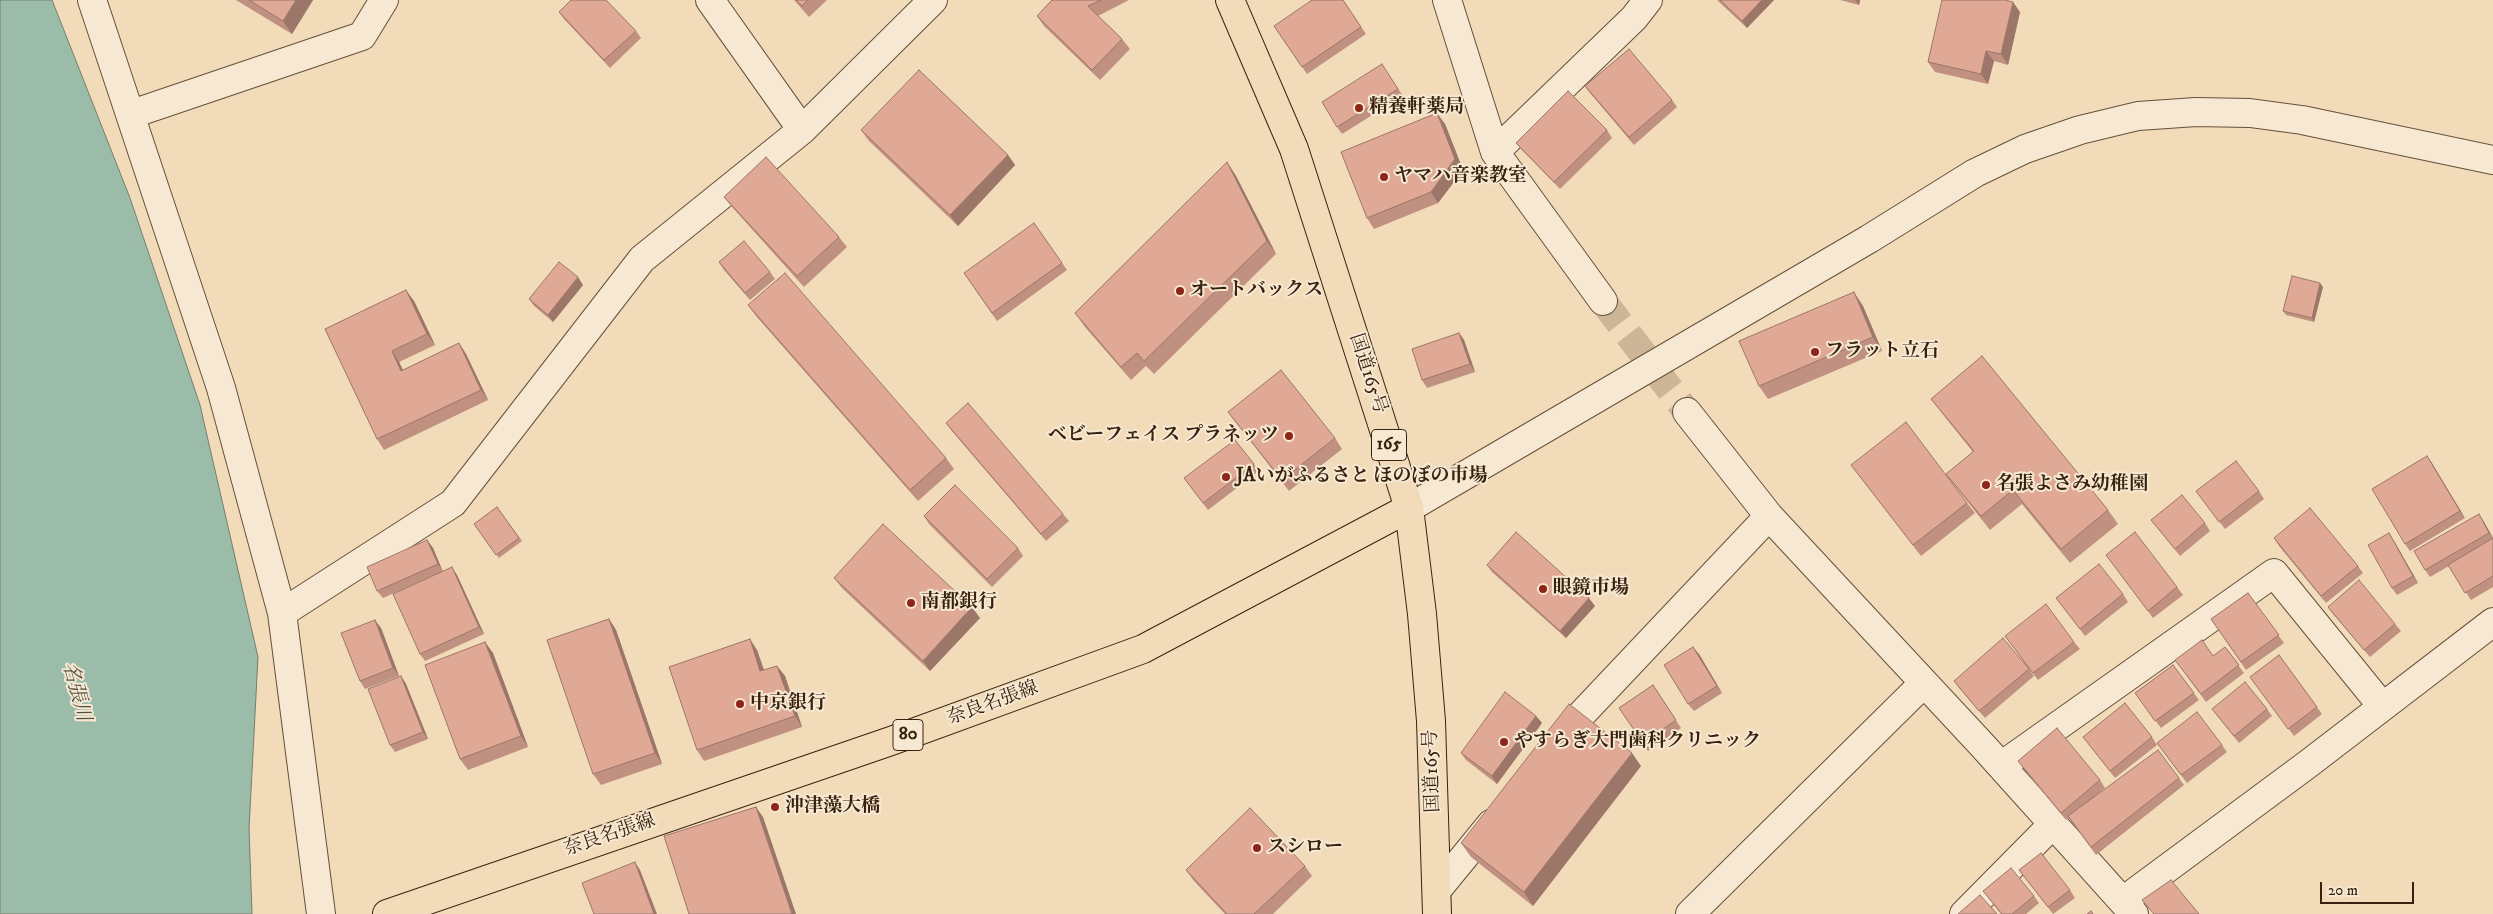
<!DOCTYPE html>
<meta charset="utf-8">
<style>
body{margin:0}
#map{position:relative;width:2493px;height:914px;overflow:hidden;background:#f1dbb9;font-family:"IM FELL DW Pica",serif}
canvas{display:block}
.scale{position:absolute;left:2320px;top:882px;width:94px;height:22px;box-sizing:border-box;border:2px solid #38220f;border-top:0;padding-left:6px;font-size:15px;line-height:18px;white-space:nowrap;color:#38220f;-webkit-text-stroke:4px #f6e8d2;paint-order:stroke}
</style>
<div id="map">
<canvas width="2493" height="914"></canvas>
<div class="scale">20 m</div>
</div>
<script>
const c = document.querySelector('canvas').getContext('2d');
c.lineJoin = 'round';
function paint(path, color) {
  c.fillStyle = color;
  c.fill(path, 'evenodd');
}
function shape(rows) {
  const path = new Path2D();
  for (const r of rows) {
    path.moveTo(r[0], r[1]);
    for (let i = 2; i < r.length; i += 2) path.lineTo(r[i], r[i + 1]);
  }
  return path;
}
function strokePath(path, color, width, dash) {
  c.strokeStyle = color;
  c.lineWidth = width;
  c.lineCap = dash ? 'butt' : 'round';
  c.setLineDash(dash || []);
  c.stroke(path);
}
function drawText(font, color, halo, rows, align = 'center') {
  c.font = font + ' "IM FELL DW Pica","Noto Serif JP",serif';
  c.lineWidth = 4;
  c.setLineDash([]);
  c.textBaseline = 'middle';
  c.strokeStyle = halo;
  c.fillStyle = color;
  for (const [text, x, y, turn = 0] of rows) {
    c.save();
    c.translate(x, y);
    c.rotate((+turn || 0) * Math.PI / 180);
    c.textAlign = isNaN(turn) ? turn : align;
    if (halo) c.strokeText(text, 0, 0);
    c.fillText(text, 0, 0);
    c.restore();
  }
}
const water = shape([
 [0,0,52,0,130,198,200,405,258,657,249,829,252,914,0,914,0,0]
]);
paint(water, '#9cbcaa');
strokePath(water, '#747e6c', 1);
strokePath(shape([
 [1603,301,1687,412]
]), '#ccb697', 28, [28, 14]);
const minor = shape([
 [92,0,221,388,282,613,321,914],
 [710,0,802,130],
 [1447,0,1495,152,1603,301],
 [132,114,362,36,384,0],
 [1495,152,1634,18,1648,0],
 [1687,412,1769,516,1983,746,2134,914],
 [1409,508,1869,239,1975,173,2025,149,2080,130,2138,116,2196,112,2250,113,2302,120,2493,160],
 [282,613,453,503,642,259,802,130,933,0],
 [1559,742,1579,717,1769,516],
 [2001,766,2274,573,2382,706],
 [1437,890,1491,824],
 [2123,901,2308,764,2493,622],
 [1690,914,1924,683],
 [1964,914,2053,824]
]);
const major = shape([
 [387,914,891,741,1143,649,1409,508]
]);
const highway = shape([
 [1230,0,1294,149,1409,508,1422,614,1431,721,1437,914]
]);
strokePath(minor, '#66503a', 30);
strokePath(major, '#38220f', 30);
strokePath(highway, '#38220f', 30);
strokePath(minor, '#f6e8d2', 28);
strokePath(major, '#f1dbb9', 28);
strokePath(highway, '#f1dbb9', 28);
paint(shape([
 [236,0,313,0,292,34],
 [794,0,827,0,809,17],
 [1052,0,1129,0,1098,16,1122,39,1130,49,1100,80,1044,26,1037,16],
 [1343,0,1366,34,1307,74,1274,26],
 [1717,0,1774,0,1747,28],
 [1840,0,1860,0,1859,5],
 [559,12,636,31,641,38,610,68,564,19],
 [2020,12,2008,65,1994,61,1988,84,1935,72,1928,62],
 [1387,72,1403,96,1342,134,1337,127],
 [1585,86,1672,100,1677,107,1634,145,1590,93],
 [1445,124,1463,170,1438,203,1374,229,1367,218],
 [861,130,1008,155,1015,165,958,226,869,141],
 [1607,130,1612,138,1560,189,1522,150,1516,143],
 [1227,162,1236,176,1276,254,1154,374,1146,366,1131,380,1085,327,1075,313],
 [724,197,839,237,847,247,804,287,732,207],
 [1034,223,1067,270,997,321,964,273],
 [719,262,770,272,775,279,750,300,724,270],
 [583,285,553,322,534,306,529,299],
 [2323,287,2314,322,2286,315,2283,311],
 [414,301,435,345,399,362,403,370,459,343,466,354,488,400,384,450,377,439,325,329],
 [748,305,946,458,954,469,918,501,756,316],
 [1863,306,1882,351,1768,399,1759,386],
 [1459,333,1464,340,1475,372,1427,388,1422,380],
 [1931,399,2108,510,2118,524,2070,563,2022,504,1990,530,1956,487,1946,474,1973,452,1941,412],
 [1228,412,1335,438,1342,449,1289,491],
 [946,423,1063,514,1069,521,1046,541,951,430],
 [2427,456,2465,518,2410,551,2405,544],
 [1254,464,1259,471,1208,510,1184,478],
 [1851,465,1967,503,1975,513,1921,556],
 [2196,491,2259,491,2264,499,2225,529],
 [497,507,522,541,499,558,474,524],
 [924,516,1018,548,1023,556,992,587,929,524],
 [2151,520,2205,523,2210,531,2180,556],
 [2484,522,2493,538,2493,587,2471,600,2449,566,2430,577,2425,570],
 [2274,538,2358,566,2363,573,2326,603,2279,546],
 [427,540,433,548,443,572,457,575,484,634,425,661,420,654,432,576,383,598,377,591],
 [2394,541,2418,583,2397,595,2392,588],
 [2106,555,2177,587,2183,595,2153,618],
 [1487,565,1595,606,1566,638,1492,572],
 [834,578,980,618,930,671,842,588],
 [2248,593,2284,643,2246,670,2211,619],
 [2123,594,2128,602,2085,636,2056,598],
 [2328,607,2395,624,2401,631,2370,657,2333,614],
 [609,619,616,630,662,764,601,785,593,774],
 [381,628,399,676,365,689,360,681],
 [2005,636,2074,642,2080,649,2038,680],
 [485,642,493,653,528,747,468,770,460,759],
 [2225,647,2244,673,2206,702,2181,668,2213,656],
 [757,650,764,670,777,666,785,676,802,727,704,761,697,750],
 [1699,654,1722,693,1694,711,1688,704],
 [2279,655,2322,714,2294,736,2250,677],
 [2173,665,2199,700,2161,728,2135,693],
 [2029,669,2034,676,1985,718,1959,688,1954,681],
 [401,676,406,684,428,739,395,752,390,745],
 [1653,685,1681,728,1648,751,1619,708],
 [2212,709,2267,709,2272,716,2239,743],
 [1536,716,1542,723,1497,784,1466,760,1461,753],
 [2083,737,2152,737,2157,745,2115,778],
 [2157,743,2222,745,2227,752,2187,783],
 [2018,761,2100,780,2105,788,2095,796,2179,778,2184,785,2096,855,2069,818,2066,820,2023,768],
 [1641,766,1533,906,1471,857,1461,843],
 [1305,866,1312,876,1273,914,1225,914,1194,881,1186,870],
 [2019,870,2070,890,2075,898,2053,914],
 [1983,891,2034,896,2039,903,2026,914,2001,914]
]), '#c09181');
paint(shape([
 [296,0,313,0,292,34,283,21],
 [1762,0,1774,0,1747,28,1742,21],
 [1855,0,1860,0,1859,5],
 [2013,2,2020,12,2008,65,2001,54],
 [1986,51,1994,61,1988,84,1981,74],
 [1437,113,1445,124,1463,170,1438,203,1431,192],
 [1008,155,1015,165,958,226,950,215],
 [1227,162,1236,176,1276,254,1267,241],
 [578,277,583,285,553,322,548,315],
 [2320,283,2323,287,2314,322,2312,318],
 [406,290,414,301,435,345,427,334],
 [1854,292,1863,306,1882,351,1873,337],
 [1459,333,1464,340,1475,372,1470,364],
 [459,343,466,354,488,400,481,390],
 [392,351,399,362,408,381,401,371],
 [2427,456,2432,463,2465,518,2460,511],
 [2479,514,2484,522,2493,538,2489,533],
 [2389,533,2394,541,2418,583,2413,576],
 [427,540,433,548,443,572,438,564],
 [452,567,457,575,484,634,479,627],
 [1589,598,1595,606,1566,638,1560,631],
 [972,607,980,618,930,671,923,661],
 [609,619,616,630,662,764,655,753],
 [375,620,381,628,399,676,393,668],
 [750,639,757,650,768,682,760,671],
 [485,642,493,653,528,747,521,736],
 [1693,647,1699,654,1722,693,1717,686],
 [777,666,785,676,802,727,795,716],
 [401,676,406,684,428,739,423,732],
 [1536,716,1542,723,1497,784,1492,776],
 [1632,753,1641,766,1533,906,1524,892],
 [756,807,763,817,796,914,792,914],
 [635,862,640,870,657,914,654,914]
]), '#9c7669');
const building = shape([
 [249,0,296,0,283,21,249,0],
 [571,0,606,0,636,31,604,60,559,12,571,0],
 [796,0,808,0,802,6,796,0],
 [1052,0,1101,0,1088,6,1122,39,1092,70,1037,16,1052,0],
 [1312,0,1343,0,1361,27,1302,67,1274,26,1312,0],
 [1720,0,1762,0,1742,21,1720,0],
 [1942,0,2005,0,2013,2,2001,54,1986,51,1981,74,1928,62,1942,0],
 [1629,49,1672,100,1629,137,1585,86,1629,49],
 [1382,64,1398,89,1337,127,1322,102,1382,64],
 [919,70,1008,155,950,215,861,130,919,70],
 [1568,91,1607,130,1554,182,1516,143,1568,91],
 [1437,113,1455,159,1431,192,1367,218,1341,152,1437,113],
 [766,157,839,237,797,276,724,197,766,157],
 [1227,162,1267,241,1144,361,1137,353,1121,367,1075,313,1227,162],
 [1034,223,1062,263,992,313,964,273,1034,223],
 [744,241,770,272,745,293,719,262,744,241],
 [559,262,578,277,548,315,529,299,559,262],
 [785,273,946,458,910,490,748,305,785,273],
 [2292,276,2320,283,2312,318,2283,311,2292,276],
 [406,290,427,334,392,351,401,371,459,343,481,390,377,439,325,329,406,290],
 [1854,292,1873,337,1759,386,1739,341,1854,292],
 [1459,333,1470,364,1422,380,1412,349,1459,333],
 [1982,356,2108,510,2061,549,2013,490,1981,516,1946,474,1974,451,1931,399,1982,356],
 [1281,370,1335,438,1282,480,1228,412,1281,370],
 [968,403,1063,514,1041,534,946,423,968,403],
 [1906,422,1967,503,1913,545,1851,465,1906,422],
 [1235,440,1254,464,1203,503,1184,478,1235,440],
 [2427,456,2460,511,2405,544,2372,489,2427,456],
 [2236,461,2259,491,2219,522,2196,491,2236,461],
 [955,485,1018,548,987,579,924,516,955,485],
 [2182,495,2205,523,2175,549,2151,520,2182,495],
 [497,507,519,538,496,555,474,524,497,507],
 [2310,508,2358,566,2321,596,2274,538,2310,508],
 [2479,514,2489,533,2425,570,2414,551,2479,514],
 [883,524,972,607,923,661,834,578,883,524],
 [1516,532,1589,598,1560,631,1487,565,1516,532],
 [2135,532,2177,587,2148,611,2106,555,2135,532],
 [2389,533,2413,576,2392,588,2368,545,2389,533],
 [2493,538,2493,576,2465,593,2448,565,2493,538],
 [427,540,438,564,377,591,367,567,427,540],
 [2099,564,2123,594,2080,629,2056,598,2099,564],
 [452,567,479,627,420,654,393,594,452,567],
 [2359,580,2395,624,2364,650,2328,607,2359,580],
 [2248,593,2279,635,2241,662,2211,619,2248,593],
 [2046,604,2074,642,2033,673,2005,636,2046,604],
 [609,619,655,753,593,774,547,640,609,619],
 [375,620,393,668,360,681,341,633,375,620],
 [2003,638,2029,669,1979,711,1954,681,2003,638],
 [750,639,760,671,777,666,795,716,697,750,669,667,750,639],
 [2202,640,2213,656,2225,647,2239,665,2201,694,2175,660,2202,640],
 [485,642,521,736,460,759,425,665,485,642],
 [1693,647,1717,686,1688,704,1664,665,1693,647],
 [2279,655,2317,707,2288,729,2250,677,2279,655],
 [2173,665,2194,693,2155,721,2135,693,2173,665],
 [401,676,423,732,390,745,368,689,401,676],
 [2245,682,2267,709,2234,736,2212,709,2245,682],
 [1653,685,1676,720,1643,743,1619,708,1653,685],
 [1505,692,1536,716,1492,776,1461,753,1505,692],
 [2125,703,2152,737,2110,771,2083,737,2125,703],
 [1569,704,1632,753,1524,892,1461,843,1569,704],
 [2197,712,2222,745,2181,775,2157,743,2197,712],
 [2057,728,2100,780,2061,813,2018,761,2057,728],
 [2158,750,2179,778,2091,847,2068,816,2158,750],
 [756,807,792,914,689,914,664,836,756,807],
 [1250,808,1305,866,1254,914,1227,914,1186,870,1250,808],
 [2041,853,2070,890,2048,907,2019,870,2041,853],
 [635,862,654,914,594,914,582,883,635,862],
 [2011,868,2034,896,2012,914,2002,914,1983,891,2011,868],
 [2171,880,2199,914,2154,914,2142,900,2171,880],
 [1980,895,1997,914,1958,914,1980,895],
 [2091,911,2093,914,2087,914,2091,911]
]);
paint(building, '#dfa996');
strokePath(building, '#9c7669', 1);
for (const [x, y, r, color] of [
 [1359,108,5,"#8f2418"],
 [1384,177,5,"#8f2418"],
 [1180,291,5,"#8f2418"],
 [1815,352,5,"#8f2418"],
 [1289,436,5,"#8f2418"],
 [1226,477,5,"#8f2418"],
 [1986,485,5,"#8f2418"],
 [1543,589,5,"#8f2418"],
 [911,603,5,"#8f2418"],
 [740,704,5,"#8f2418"],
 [1504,742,5,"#8f2418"],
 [775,807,5,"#8f2418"],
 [1257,848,5,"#8f2418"]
]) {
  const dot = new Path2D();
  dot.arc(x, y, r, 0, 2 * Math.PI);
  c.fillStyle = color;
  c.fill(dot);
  strokePath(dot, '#f6e8d2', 2);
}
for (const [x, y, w] of [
 [1389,445,35],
 [908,735,30]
]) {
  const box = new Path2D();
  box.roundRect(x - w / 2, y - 15.5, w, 31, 4);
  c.fillStyle = '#f6e8d2';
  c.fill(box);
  strokePath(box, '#38220f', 1);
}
drawText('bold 18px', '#38220f', null, [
 ["165",1389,445],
 ["80",908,735]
]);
drawText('bold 19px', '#38220f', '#f6e8d2', [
 ["精養軒薬局",1369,108],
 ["ヤマハ音楽教室",1394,177],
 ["オートバックス",1190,291],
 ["フラット立石",1825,352],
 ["ベビーフェイス プラネッツ",1279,436,"right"],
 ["JAいがふるさと ほのぼの市場",1236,477],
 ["名張よさみ幼稚園",1996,485],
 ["眼鏡市場",1553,589],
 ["南都銀行",921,603],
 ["中京銀行",750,704],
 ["やすらぎ大門歯科クリニック",1514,742],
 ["沖津藻大橋",785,807],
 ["スシロー",1267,848]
], 'left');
drawText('19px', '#38220f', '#f6e8d2', [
 ["国道165号",1367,374,72],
 ["奈良名張線",993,704,-20],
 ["国道165号",1433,771,-92],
 ["奈良名張線",610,836,-19]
]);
drawText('italic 20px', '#56503e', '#f6e8d2', [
 ["名張川",75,692,75]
]);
</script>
